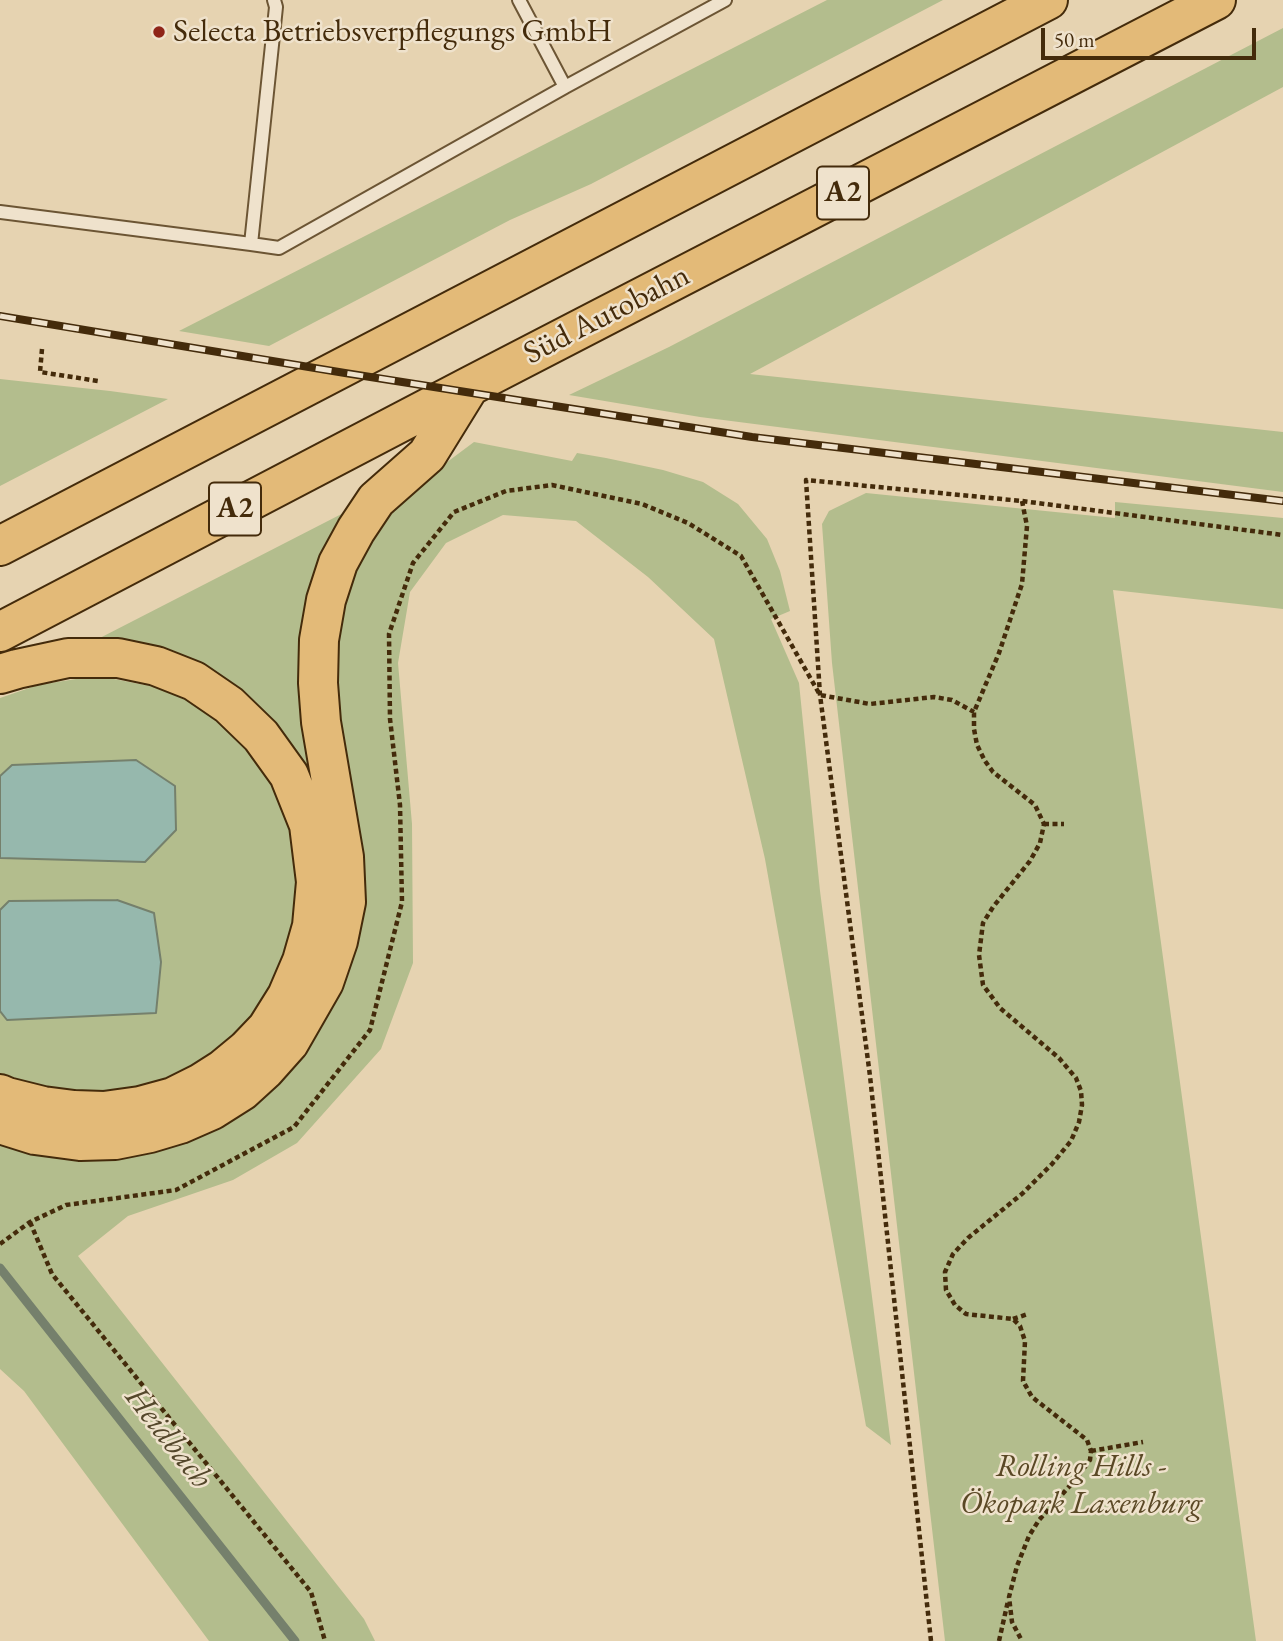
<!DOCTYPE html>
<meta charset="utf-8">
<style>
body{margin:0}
#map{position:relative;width:1283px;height:1641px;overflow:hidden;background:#e6d3b1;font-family:"EB Garamond",serif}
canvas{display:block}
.scale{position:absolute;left:1041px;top:28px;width:215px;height:32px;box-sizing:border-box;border:4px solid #442b0b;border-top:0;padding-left:9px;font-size:21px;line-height:24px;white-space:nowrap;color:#442b0b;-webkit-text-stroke:5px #efe2cc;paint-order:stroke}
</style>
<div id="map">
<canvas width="1283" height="1641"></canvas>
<div class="scale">50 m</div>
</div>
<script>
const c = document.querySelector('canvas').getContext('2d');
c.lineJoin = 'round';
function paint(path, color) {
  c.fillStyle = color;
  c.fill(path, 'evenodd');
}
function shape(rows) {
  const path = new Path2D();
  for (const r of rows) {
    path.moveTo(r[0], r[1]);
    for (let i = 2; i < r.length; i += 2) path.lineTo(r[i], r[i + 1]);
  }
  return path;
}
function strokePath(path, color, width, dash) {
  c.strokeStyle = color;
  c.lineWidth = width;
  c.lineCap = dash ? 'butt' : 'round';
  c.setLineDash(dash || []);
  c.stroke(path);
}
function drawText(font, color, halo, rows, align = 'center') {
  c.font = font + ' "EB Garamond",serif';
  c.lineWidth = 5;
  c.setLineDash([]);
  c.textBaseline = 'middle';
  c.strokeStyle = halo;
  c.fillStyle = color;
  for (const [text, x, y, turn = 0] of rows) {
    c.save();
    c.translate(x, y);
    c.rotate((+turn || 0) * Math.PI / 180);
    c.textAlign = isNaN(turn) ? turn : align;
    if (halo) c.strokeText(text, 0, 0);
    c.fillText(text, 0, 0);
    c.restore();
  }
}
paint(shape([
 [827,0,943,0,591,184,510,220,269,346,179,331],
 [1283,28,1283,87,750,374,1283,432,1283,492,700,417,569,395,669,347],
 [0,379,110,391,168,399,0,486],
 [474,442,572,461,577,453,606,458,663,470,703,482,738,504,767,539,780,571,790,611,771,619,799,683,820,891,891,1445,866,1426,765,859,714,639,648,577,576,521,503,515,446,543,410,592,398,663,412,824,413,963,381,1049,297,1143,233,1180,128,1216,78,1256,364,1619,375,1641,209,1641,24,1391,0,1369,0,1139,277,1080,333,692,338,627,352,578,377,529,403,495],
 [866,493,1115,518,1115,502,1283,518,1283,609,1113,590,1256,1641,945,1641,832,663,822,524,829,511],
 [361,504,346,523,319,808,300,763,94,641],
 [76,679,114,679,155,687,189,698,226,722,272,776,295,830,303,881,297,921,273,991,230,1043,182,1076,92,1099,0,1080,0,698,38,685]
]), '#b3bd8d');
const water = shape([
 [136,760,175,786,176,830,145,862,0,858,0,776,12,765,136,760],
 [117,900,154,913,161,962,156,1013,7,1020,0,1011,0,910,9,901,117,900]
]);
paint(water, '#96b8ad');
strokePath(water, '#75806c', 2);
strokePath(shape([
 [0,1268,295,1641]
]), '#75806c', 9);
const service = shape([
 [565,87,725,0],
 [0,212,251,244,276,7,274,0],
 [251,244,279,248,565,87,519,0]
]);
const motorway = shape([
 [0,546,1048,0],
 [0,632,470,386,1216,0],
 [0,674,17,669,68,658,118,658,156,666,194,681,229,705,261,736,289,775,309,825,316,882,312,926,302,961,287,996,267,1028,246,1050,223,1069,201,1083,173,1097,140,1106,104,1111,74,1110,43,1106,7,1097,0,1094],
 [0,1124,35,1135,80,1141,115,1140,150,1133,180,1124,212,1110,242,1091,265,1070,289,1043,324,982,338,941,346,902,344,857,321,722,318,683,319,640,326,600,338,563,356,530,376,500,427,455,469,387]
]);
strokePath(service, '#6c5534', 16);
strokePath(motorway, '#442b0b', 42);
strokePath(shape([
 [42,349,40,372,98,381],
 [1022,501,1027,526,1022,584,999,653,974,712,974,729,977,745,985,761,993,772,1035,805,1044,824,1040,843,1030,861,993,907,983,923,979,955,983,985,1000,1008,1059,1058,1076,1078,1081,1091,1082,1105,1079,1122,1071,1141,1052,1164,1023,1193,968,1238,953,1254,945,1272,946,1290,955,1305,966,1314,1013,1319,1020,1326,1025,1341,1023,1381,1032,1397,1087,1440,1091,1451,1090,1460,1075,1480,1039,1520,1029,1536,1017,1566,1009,1597,1012,1622,1022,1641],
 [1044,824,1064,824],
 [30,1222,52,1274,311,1592,325,1641],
 [0,1244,30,1222,66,1205,176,1190,294,1127,370,1030,402,902,400,805,390,719,389,634,413,563,454,512,506,491,552,485,642,504,688,523,741,556,820,695,870,704,934,697,952,700,974,712],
 [1013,1319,1028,1314],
 [1091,1451,1143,1442],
 [931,1641,870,1076,820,695,806,480,1022,501,1283,535],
 [999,1641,1008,1601]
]), '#442b0b', 4.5, [5, 3.5]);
strokePath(service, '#efe2cc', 12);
strokePath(motorway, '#e3ba78', 38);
const rail = shape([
 [0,316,345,373,752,437,1283,501]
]);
strokePath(rail, '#442b0b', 8);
strokePath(rail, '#efe2cc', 5, [16]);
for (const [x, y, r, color] of [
 [159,32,7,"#8f2418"]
]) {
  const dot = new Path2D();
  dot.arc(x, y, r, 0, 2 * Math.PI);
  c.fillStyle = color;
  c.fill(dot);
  strokePath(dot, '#efe2cc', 2.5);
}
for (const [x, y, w] of [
 [843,193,52],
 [235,509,52]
]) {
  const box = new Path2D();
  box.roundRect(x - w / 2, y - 26.5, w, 53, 5);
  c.fillStyle = '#efe2cc';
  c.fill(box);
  strokePath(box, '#442b0b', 2);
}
drawText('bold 30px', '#442b0b', null, [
 ["A2",843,193],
 ["A2",235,509]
]);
drawText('32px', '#442b0b', '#efe2cc', [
 ["Selecta Betriebsverpflegungs GmbH",173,32]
], 'left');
drawText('32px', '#442b0b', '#efe2cc', [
 ["Süd Autobahn",607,315,-27]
]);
drawText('italic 32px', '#5a4825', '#efe2cc', [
 ["Rolling Hills -",1081,1467],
 ["Ökopark Laxenburg",1081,1504]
]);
drawText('italic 33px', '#54472b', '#efe2cc', [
 ["Heidbach",168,1438,52]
]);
</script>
